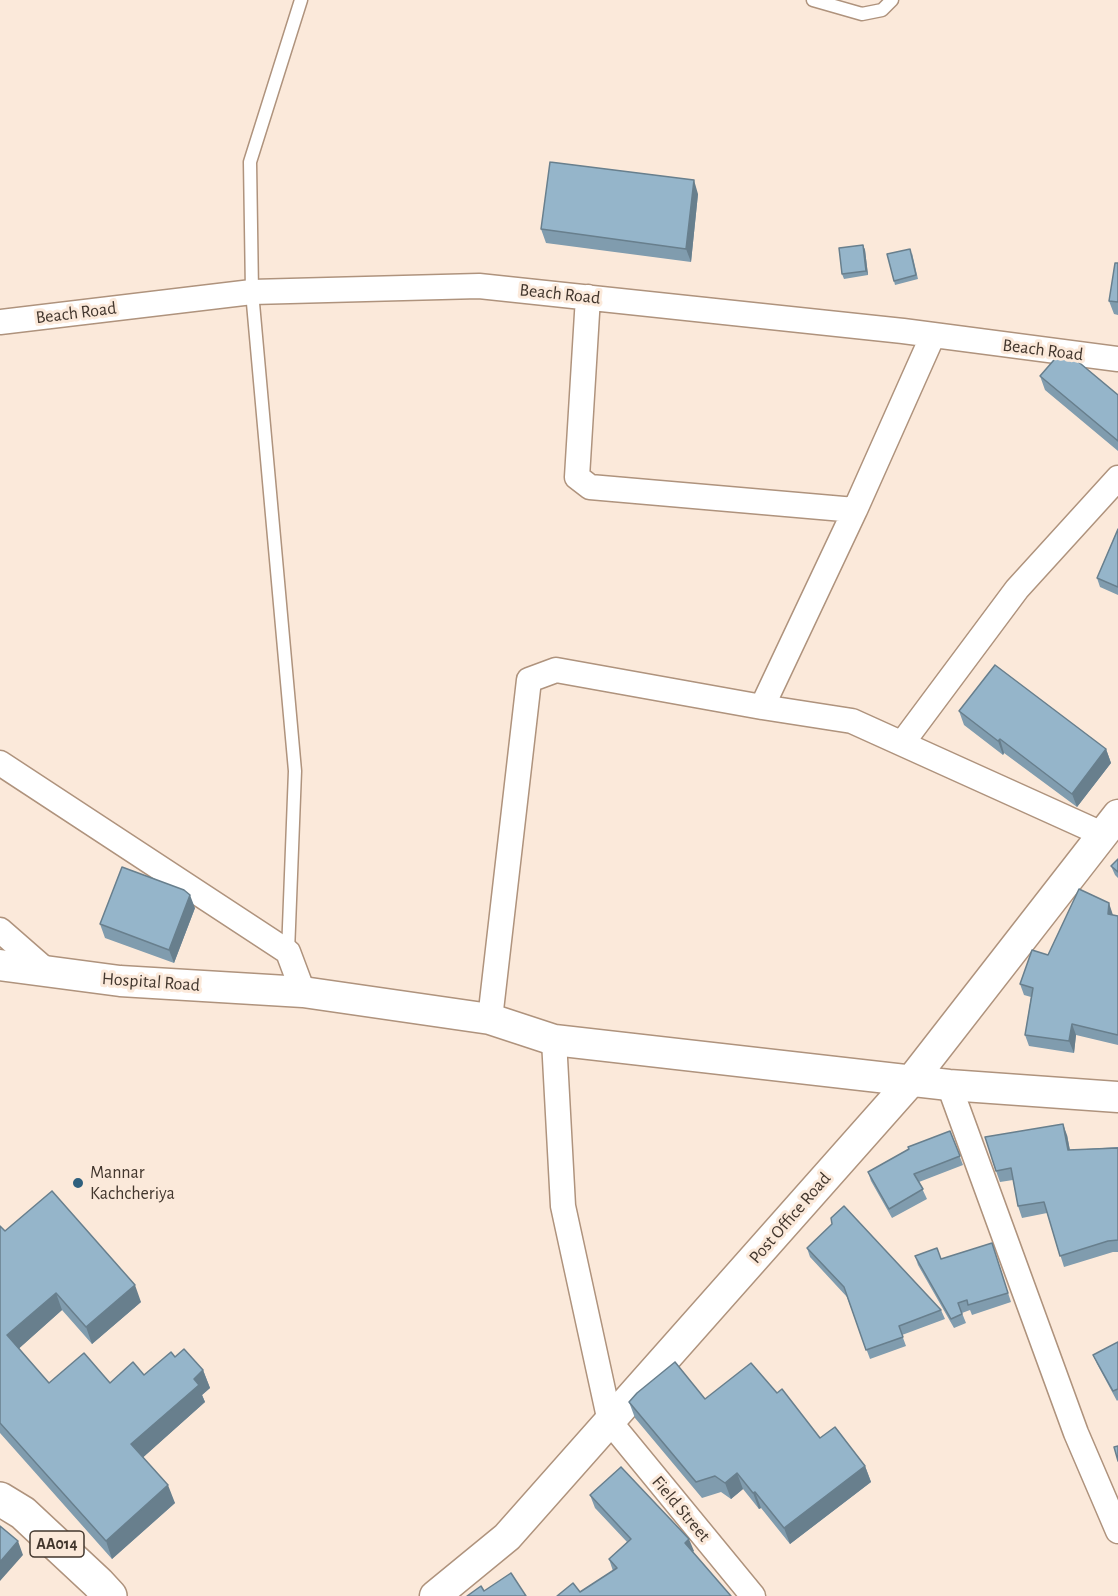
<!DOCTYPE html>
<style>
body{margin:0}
canvas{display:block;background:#fbe9da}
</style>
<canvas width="1118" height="1596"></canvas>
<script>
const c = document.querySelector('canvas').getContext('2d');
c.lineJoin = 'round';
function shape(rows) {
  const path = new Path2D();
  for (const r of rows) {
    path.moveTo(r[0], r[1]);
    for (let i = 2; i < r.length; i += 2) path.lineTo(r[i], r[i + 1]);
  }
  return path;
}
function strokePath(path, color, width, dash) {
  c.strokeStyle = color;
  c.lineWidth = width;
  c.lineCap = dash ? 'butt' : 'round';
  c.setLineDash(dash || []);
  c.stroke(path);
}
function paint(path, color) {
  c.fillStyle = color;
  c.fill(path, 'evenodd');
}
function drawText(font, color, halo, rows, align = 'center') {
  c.font = font + ' "Alegreya Sans",sans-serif';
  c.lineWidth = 6;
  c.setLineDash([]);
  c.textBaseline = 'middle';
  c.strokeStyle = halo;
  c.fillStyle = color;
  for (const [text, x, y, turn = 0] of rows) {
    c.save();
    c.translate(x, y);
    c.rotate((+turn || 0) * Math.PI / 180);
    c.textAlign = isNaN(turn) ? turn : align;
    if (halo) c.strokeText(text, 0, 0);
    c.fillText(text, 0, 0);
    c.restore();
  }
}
const service = shape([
 [813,0,862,14,882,10,892,0],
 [288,952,295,771,252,292,250,162,301,0]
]);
const minor = shape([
 [588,297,577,477,590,487,855,510,933,335],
 [0,322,252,292,479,286,903,331,1118,359],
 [762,707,855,510],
 [903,742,1017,589,1118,478],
 [0,763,288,952,303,992],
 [0,930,48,972],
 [490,1019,529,680,556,670,762,707,852,721,1102,834],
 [554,1040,563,1206,610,1422,753,1596],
 [949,1085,1076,1433,1118,1531]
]);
const tertiary = shape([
 [0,965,120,981,303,992,490,1019,554,1040,949,1085,1118,1097],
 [435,1596,507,1537,911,1081,1118,815]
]);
const trunk = shape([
 [0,1499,23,1513,98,1583,110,1596]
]);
strokePath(service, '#af937d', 15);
strokePath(minor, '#af937d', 27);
strokePath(tertiary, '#af937d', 33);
strokePath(trunk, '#af937d', 36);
strokePath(service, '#fff', 12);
strokePath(minor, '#fff', 24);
strokePath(tertiary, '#fff', 30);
strokePath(trunk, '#fff', 33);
paint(shape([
 [698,194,691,262,546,243,541,229],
 [863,245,865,250,868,275,844,279,842,274],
 [912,253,918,279,895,285,894,281],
 [1118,263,1118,315,1114,314,1109,301],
 [1040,376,1118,395,1118,451,1045,390],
 [1118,529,1118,595,1100,587,1097,578],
 [959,711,1106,749,1111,763,1077,807,1004,753,1003,755,964,725],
 [1118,859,1118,878,1115,875,1111,866],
 [195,908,174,963,105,938,100,924],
 [1113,915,1118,916,1118,1045,1076,1035,1074,1053,1029,1046,1025,1035,1031,997,1024,995,1020,984,1048,955],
 [950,1131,963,1165,919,1182,927,1199,892,1218,871,1181,868,1172],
 [1067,1135,1070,1150,1118,1147,1118,1252,1113,1252,1064,1267,1047,1213,1022,1218,1018,1206,1013,1180,1000,1182,996,1171],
 [0,1226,5,1231,141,1302,92,1344,62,1310,19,1348,49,1383,110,1383,144,1375,175,1357,203,1370,210,1388,202,1395,205,1402,143,1457,175,1503,112,1559,0,1433],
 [807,1248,941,1310,945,1319,902,1335,906,1346,870,1359,847,1297,810,1257],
 [995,1253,1011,1302,972,1315,970,1310,962,1313,966,1323,954,1328,918,1265,915,1256,941,1259],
 [1118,1342,1118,1400,1117,1401,1097,1364,1093,1355],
 [777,1393,820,1438,865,1466,871,1482,790,1544,761,1508,759,1509,743,1489,731,1499,721,1492,702,1498,635,1418,629,1402,705,1399],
 [590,1495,694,1551,613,1571,609,1559,627,1542,595,1508]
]), '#809cae');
paint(shape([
 [694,180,698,194,691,262,686,249],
 [863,245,865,250,868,275,866,271],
 [1000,739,1004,753,1003,755,998,741],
 [1106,749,1111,763,1077,807,1072,794],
 [190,895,195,908,174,963,169,950],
 [1109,903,1113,915,1112,925,1108,914],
 [1072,1024,1076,1035,1074,1053,1069,1041],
 [1063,1124,1067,1135,1072,1162,1068,1150],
 [135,1285,141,1302,92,1344,86,1327],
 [56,1293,62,1310,14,1353,7,1335],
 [203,1370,210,1388,202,1395,205,1402,138,1462,131,1444],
 [865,1466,871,1482,790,1544,784,1528],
 [737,1473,743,1489,731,1499,725,1483],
 [168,1485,175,1503,112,1559,106,1541],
 [755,1492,761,1508,759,1509,753,1493],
 [689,1539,694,1551,689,1555,685,1543],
 [18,1541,23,1555,0,1581,0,1562]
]), '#687f8d');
const building = shape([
 [550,162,694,180,686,249,541,229,550,162],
 [863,245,866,271,842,274,839,248,863,245],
 [910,249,916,275,894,281,887,254,910,249],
 [1115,263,1118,263,1118,302,1109,301,1115,263],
 [1060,353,1069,354,1118,395,1118,441,1040,376,1060,353],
 [1118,529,1118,587,1097,578,1118,529],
 [995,665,1106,749,1072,794,1000,739,998,741,959,711,995,665],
 [1118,859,1118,872,1111,866,1118,859],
 [122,867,184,890,190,895,169,950,100,924,122,867],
 [1079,889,1109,903,1108,914,1118,916,1118,1035,1072,1024,1069,1041,1025,1035,1033,988,1020,984,1032,950,1048,955,1079,889],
 [1063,1124,1068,1150,1118,1148,1118,1240,1108,1241,1060,1256,1044,1202,1018,1206,1011,1168,996,1171,985,1137,1063,1124],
 [950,1131,960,1156,914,1174,923,1189,889,1209,868,1172,909,1149,908,1147,950,1131],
 [52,1191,135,1285,86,1327,56,1293,7,1335,49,1383,84,1353,110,1383,133,1362,144,1375,171,1352,175,1357,184,1349,203,1370,194,1379,199,1385,131,1444,168,1485,106,1541,0,1423,0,1226,5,1231,52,1191],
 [844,1206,941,1310,899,1326,903,1337,866,1350,844,1287,807,1248,832,1224,831,1218,844,1206],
 [992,1243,1008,1293,968,1305,967,1300,958,1303,962,1314,951,1319,915,1256,937,1248,941,1259,992,1243],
 [1118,1342,1118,1389,1113,1391,1093,1355,1118,1342],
 [675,1362,705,1399,751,1363,777,1393,782,1389,820,1438,835,1427,865,1466,784,1528,755,1492,753,1493,737,1473,725,1483,715,1476,696,1482,629,1402,637,1393,675,1362],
 [1118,1446,1118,1461,1114,1447,1118,1446],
 [621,1467,689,1539,685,1543,731,1596,557,1596,573,1583,580,1592,617,1568,609,1559,631,1539,590,1495,621,1467],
 [0,1526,18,1541,0,1562,0,1526],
 [511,1573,526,1596,467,1596,481,1586,484,1591,511,1573]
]);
paint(building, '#95b5ca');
strokePath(building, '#687f8d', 1.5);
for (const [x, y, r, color] of [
 [78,1183,6,"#2e5f7d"]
]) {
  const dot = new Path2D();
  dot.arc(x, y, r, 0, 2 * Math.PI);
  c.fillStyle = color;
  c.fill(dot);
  strokePath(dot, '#fbe9da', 2);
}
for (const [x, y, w] of [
 [57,1544,54]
]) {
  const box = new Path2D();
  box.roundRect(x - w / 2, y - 13, w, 26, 4.5);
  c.fillStyle = '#fbe9da';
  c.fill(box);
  strokePath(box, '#42362d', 1.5);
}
drawText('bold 16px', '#42362d', null, [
 ["AA014",57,1544]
]);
drawText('18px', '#42362d', '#fbe9da', [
 ["Beach Road",560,294,6],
 ["Beach Road",76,313,-7],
 ["Beach Road",1043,350,7],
 ["Hospital Road",151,982,4],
 ["Post Office Road",790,1218,-49],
 ["Field Street",681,1509,50]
]);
drawText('18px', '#42362d', '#fbe9da', [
 ["Mannar",90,1173],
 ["Kachcheriya",90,1194]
], 'left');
</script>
